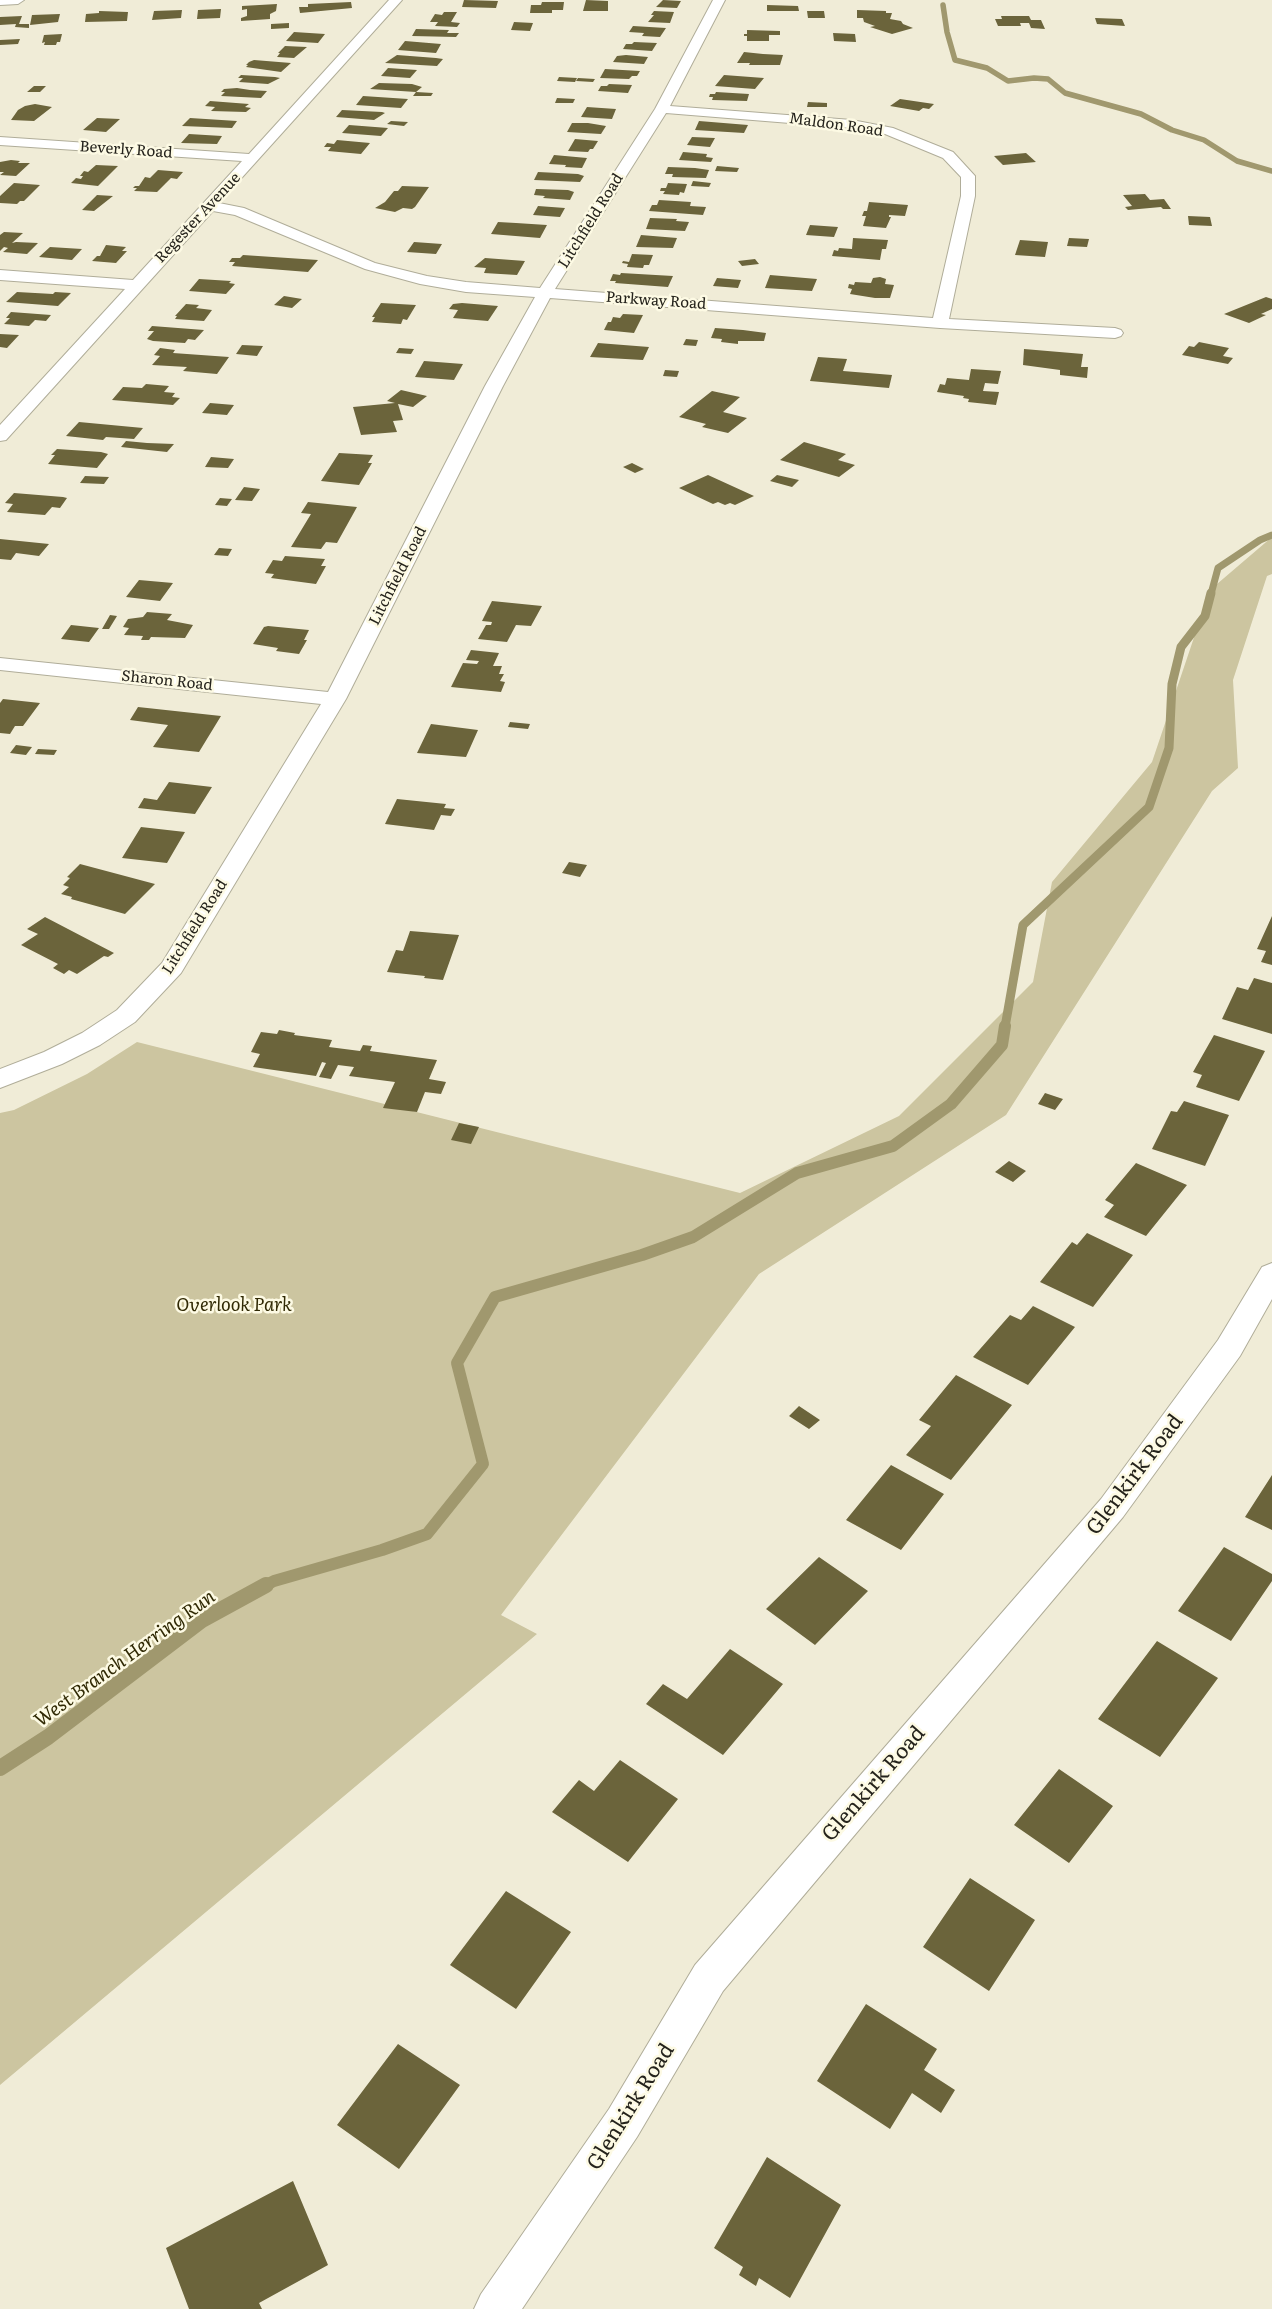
<!DOCTYPE html>
<style>
body{margin:0}
canvas{display:block;background:#f0ecd7}
</style>
<canvas width="1272" height="2309"></canvas>
<script>
const c = document.querySelector('canvas').getContext('2d');
c.lineJoin = 'round';
function paint(path, color) {
  c.fillStyle = color;
  c.fill(path, 'evenodd');
}
function shape(rows) {
  const path = new Path2D();
  for (const r of rows) {
    path.moveTo(r[0], r[1]);
    for (let i = 2; i < r.length; i += 2) path.lineTo(r[i], r[i + 1]);
  }
  return path;
}
function strokePath(path, color, width, dash) {
  c.strokeStyle = color;
  c.lineWidth = width;
  c.lineCap = dash ? 'butt' : 'round';
  c.setLineDash(dash || []);
  c.stroke(path);
}
function drawText(font, color, halo, rows, align = 'center') {
  c.font = font + ' Literata,serif';
  c.lineWidth = 5;
  c.setLineDash([]);
  c.textBaseline = 'middle';
  c.strokeStyle = halo;
  c.fillStyle = color;
  for (const [text, x, y, turn = 0] of rows) {
    c.save();
    c.translate(x, y);
    c.rotate((+turn || 0) * Math.PI / 180);
    c.textAlign = isNaN(turn) ? turn : align;
    if (halo) c.strokeText(text, 0, 0);
    c.fillText(text, 0, 0);
    c.restore();
  }
}
paint(shape([
 [1272,537,1272,574,1267,576,1233,680,1238,768,1212,791,1006,1115,759,1274,501,1615,537,1634,0,2085,0,1113,14,1110,87,1074,137,1042,740,1193,899,1116,1033,982,1052,882,1152,762,1210,590]
]), '#ccc5a0');
strokePath(shape([
 [943,5,947,32,955,60,987,68,1008,81,1034,78,1048,79,1065,93,1141,114,1172,130,1204,140,1237,161,1272,171]
]), '#a0986e', 5.5);
strokePath(shape([
 [1211,594,1218,568,1260,540,1272,535]
]), '#a0986e', 7);
strokePath(shape([
 [1005,1027,1023,925,1149,807,1169,748,1172,684,1181,647,1205,616,1211,593]
]), '#a0986e', 9);
strokePath(shape([
 [264,1586,274,1581,382,1550,427,1534,483,1464,457,1363,495,1297,642,1255,693,1237,797,1173,893,1146,951,1104,1002,1045,1005,1026]
]), '#a0986e', 12);
strokePath(shape([
 [0,1768,48,1737,202,1620,266,1585]
]), '#a0986e', 16);
paint(shape([
 [464,0,498,1,496,8,462,7],
 [586,0,608,1,608,11,583,11],
 [663,0,681,1,677,8,656,7],
 [351,2,352,8,300,13,299,7,308,7,308,4],
 [542,2,564,2,563,10,552,10,552,13,530,13,531,5,541,5],
 [277,4,276,11,270,14,270,19,241,21,241,18,247,16,247,9,242,10,242,6],
 [767,5,798,6,799,11,767,11],
 [221,9,220,18,197,19,198,10],
 [182,10,181,18,152,20,154,11],
 [857,10,886,11,886,13,892,13,890,19,901,21,903,24,913,28,892,34,870,27,875,26,864,22,863,18,857,18],
 [99,11,128,12,127,21,85,22,86,14,99,13],
 [654,11,674,12,670,23,648,22,654,15,651,15],
 [807,11,824,11,825,18,808,18],
 [444,12,457,12,451,22,460,23,457,27,435,26,438,22,430,22,435,14,442,15],
 [60,14,58,22,30,25,32,15],
 [22,16,19,24,29,24,29,28,15,27,16,24,0,25,0,17],
 [1001,16,1029,16,1031,20,1041,20,1045,29,1031,28,1029,23,1020,23,1021,26,998,26,995,19,1002,19],
 [1095,18,1122,19,1125,26,1097,24],
 [514,22,533,23,530,31,511,30],
 [289,23,289,28,271,29,271,24],
 [633,26,666,28,660,37,642,36,644,33,629,32],
 [416,29,449,30,447,33,459,33,456,37,412,36],
 [747,30,780,31,780,35,769,35,769,41,747,41,747,36,744,36,744,34,747,34],
 [294,32,325,34,318,43,286,41],
 [833,33,855,34,856,42,834,41],
 [62,34,60,42,57,42,56,45,44,45,45,42,42,43,44,35],
 [20,39,18,44,0,45,0,40],
 [405,41,441,44,436,53,398,50],
 [634,42,657,43,652,51,623,49,626,44,632,44],
 [285,46,307,47,294,58,277,57,280,53,278,53],
 [744,52,763,54,783,55,780,65,749,65,750,63,737,63],
 [397,55,436,58,443,59,437,66,385,63],
 [626,55,648,57,644,64,613,62,617,56],
 [254,60,291,63,281,72,246,67,248,65,246,65,249,62],
 [388,68,417,70,410,78,381,76],
 [605,69,640,71,637,76,632,76,629,79,600,78],
 [241,75,275,77,280,78,268,84,239,82,243,78,238,78],
 [724,75,764,78,755,89,715,86],
 [559,77,577,78,575,82,557,81],
 [578,78,595,79,593,82,576,81],
 [379,83,412,84,422,87,416,92,370,89],
 [609,84,632,85,628,93,598,91,601,86,607,86],
 [34,86,46,86,40,92,27,92],
 [237,88,250,90,267,91,261,98,221,96,225,92,221,92,224,89],
 [416,92,433,93,431,96,413,96],
 [716,92,749,94,747,101,712,100,713,97,709,97,710,94,715,94],
 [363,96,408,99,401,108,356,105],
 [557,98,575,99,573,103,555,103],
 [900,99,934,104,929,109,923,108,919,111,890,106],
 [210,101,249,104,245,107,251,108,246,112,211,111,215,107,205,106],
 [808,102,827,103,827,107,807,107],
 [35,104,52,107,34,121,11,120,18,110,25,106],
 [587,107,616,109,612,119,581,117],
 [342,110,382,112,385,113,374,120,336,117],
 [97,118,120,119,106,132,83,130],
 [190,118,237,121,232,128,182,126],
 [391,121,408,122,404,126,387,124],
 [699,121,748,125,744,133,695,130],
 [572,123,588,123,606,126,601,134,567,132],
 [349,125,388,128,381,136,342,133],
 [189,134,222,136,217,144,181,143],
 [692,137,715,138,710,147,687,145],
 [575,139,598,141,593,149,590,149,588,152,568,151],
 [337,140,370,143,361,154,328,151,331,147,324,147,327,143,334,144],
 [683,152,707,154,706,157,713,158,711,162,679,160],
 [1026,153,1036,162,1003,165,994,156],
 [554,155,587,158,582,168,565,167,566,165,549,164],
 [11,160,20,161,18,163,30,163,16,176,0,175,4,172,0,172,0,162],
 [96,165,118,166,98,186,71,183,76,178,81,179,83,176,80,176,84,171,88,172],
 [717,166,739,168,737,172,715,171],
 [668,167,695,168,709,170,706,178,672,177,673,174,665,174],
 [158,170,183,172,177,179,171,178,157,192,134,191,137,188,133,188,135,186,139,186,145,177,150,178],
 [538,172,578,174,584,176,580,182,534,180],
 [693,181,711,183,709,187,691,186],
 [14,183,40,185,24,201,20,201,17,204,0,203,0,196],
 [668,183,687,184,684,193,680,192,679,195,663,194,665,191,660,191,661,188,666,188],
 [402,186,429,187,415,207,412,209,403,208,395,212,375,208,385,202,394,191,398,191],
 [536,189,568,190,574,192,570,200,543,198,545,196,534,195],
 [1145,194,1150,200,1164,199,1171,209,1163,209,1161,207,1128,210,1125,207,1132,206,1123,195],
 [97,195,113,196,94,211,82,210],
 [659,200,691,202,690,206,706,207,703,215,649,211,652,205,657,205],
 [869,202,908,205,905,216,889,215,889,217,891,217,886,228,863,226,866,216,862,216,864,211,867,211],
 [538,206,565,208,560,217,533,215],
 [1188,216,1210,217,1212,226,1189,225],
 [650,218,677,219,676,221,689,222,685,231,646,229],
 [498,222,516,223,547,225,540,238,491,234],
 [810,225,838,227,834,237,806,235],
 [4,232,23,233,12,243,16,242,38,243,27,254,3,252,8,248,4,247,0,251,0,235],
 [641,235,677,238,673,248,636,247],
 [853,238,888,240,886,249,882,249,880,260,832,256,834,250,838,251,839,248,852,249],
 [1069,238,1089,239,1087,247,1067,246],
 [1020,240,1048,242,1045,257,1015,255],
 [414,242,442,244,436,254,407,252],
 [106,245,126,247,122,251,127,251,116,263,92,261,97,256,100,256],
 [50,247,82,249,72,260,39,257],
 [632,254,653,255,649,265,644,265,643,268,627,267,628,264,622,263,623,261,629,262],
 [243,255,318,260,308,272,232,266,235,262,229,262,232,258,240,258],
 [485,258,525,261,517,275,484,273,486,268,474,267],
 [755,259,759,264,742,266,738,261],
 [621,273,673,276,668,287,615,283,616,281,610,281,613,274,620,275],
 [770,275,817,279,812,291,765,288],
 [880,277,886,279,885,284,894,285,890,298,875,298,850,294,852,289,848,288,849,284,854,285,855,282,871,283,873,278],
 [717,278,741,280,738,288,713,286],
 [199,279,231,281,229,283,235,284,226,294,189,291],
 [17,292,53,294,55,292,71,293,58,306,6,302],
 [284,296,302,299,292,308,274,305],
 [1266,297,1272,299,1272,309,1261,314,1266,315,1249,323,1224,314],
 [381,303,416,305,407,320,403,319,401,324,372,322,375,317,372,317],
 [462,303,498,306,488,321,453,318,458,310,449,309,453,304],
 [186,304,199,305,196,308,212,310,204,321,175,319,177,316,175,316],
 [11,312,51,315,46,321,35,320,29,326,4,324,10,318,6,318],
 [623,314,643,315,634,333,604,330,608,322,611,322,613,317,620,318],
 [152,326,204,330,195,340,188,339,185,343,153,341,147,339,154,331,148,331],
 [715,328,743,330,766,333,764,341,738,341,738,344,721,342,722,339,711,338],
 [0,334,19,335,7,348,0,347],
 [686,339,698,340,696,346,683,345],
 [1199,342,1229,348,1223,356,1233,358,1228,364,1182,355,1189,346,1194,347],
 [598,343,649,347,643,360,590,357],
 [242,345,263,346,257,356,236,354],
 [160,348,175,350,173,353,229,357,217,374,183,371,187,367,152,365,160,356,154,355],
 [399,348,414,349,411,354,396,353],
 [1024,349,1083,354,1081,367,1088,367,1087,378,1060,375,1060,370,1023,365],
 [818,357,847,359,843,371,892,375,889,388,810,381],
 [424,361,463,364,454,380,415,377],
 [971,369,1001,371,998,384,985,383,983,391,999,392,996,405,968,402,969,399,963,398,964,396,937,392,940,384,945,385,947,378,969,380],
 [665,370,679,371,677,377,663,376],
 [146,384,169,386,164,392,175,393,172,397,180,398,173,405,112,400,123,387,142,388],
 [401,390,427,396,413,407,398,404,403,420,393,421,397,432,361,435,353,407,395,403,387,401],
 [712,391,740,397,723,412,747,418,728,433,702,427,706,424,679,417],
 [210,403,234,405,227,415,202,413],
 [79,422,143,428,134,439,106,437,103,440,66,436],
 [126,441,147,443,174,444,167,452,121,447],
 [804,442,846,454,838,460,855,465,839,477,780,460],
 [57,449,101,452,108,454,97,468,48,464,55,455,51,455],
 [339,453,373,455,368,463,372,463,359,485,321,481],
 [211,457,234,459,228,468,205,467],
 [632,463,644,469,635,473,623,467],
 [708,475,754,496,735,505,730,503,725,505,718,502,713,504,679,488],
 [777,475,799,480,792,487,770,481],
 [85,476,109,477,104,484,80,483],
 [244,487,260,489,252,501,235,500],
 [14,493,63,497,67,498,60,508,52,507,45,515,7,512,13,504,5,503],
 [220,498,232,499,227,506,215,505],
 [308,502,357,507,337,543,326,542,321,549,291,547,311,514,301,513],
 [0,539,49,544,39,556,16,553,11,560,0,559],
 [219,548,232,549,228,556,214,555],
 [285,556,325,559,321,566,326,566,316,584,271,578,274,574,265,573,273,560,282,561],
 [139,580,173,583,160,601,126,597],
 [492,601,542,606,531,626,516,625,507,642,478,639,486,625,491,625,492,622,482,621],
 [147,612,172,614,167,620,193,625,185,638,151,637,149,640,141,640,143,636,124,635,129,628,123,627,128,619,143,617],
 [110,615,117,616,109,629,102,629],
 [71,625,99,628,89,642,61,639],
 [268,626,309,630,304,640,307,640,299,654,276,651,278,648,253,644,264,627],
 [471,650,499,653,493,666,502,666,499,674,504,674,500,681,505,682,501,692,451,687,463,663,477,664,479,661,466,660],
 [3,699,40,703,23,726,15,726,10,734,0,733,0,703],
 [138,707,221,716,199,752,153,747,168,725,130,720],
 [510,722,530,724,528,729,508,727],
 [431,724,478,730,466,757,417,753],
 [16,745,32,747,26,755,10,753],
 [38,749,57,750,54,755,35,754],
 [169,782,212,787,195,814,138,808,144,798,157,800],
 [397,799,446,804,444,808,455,809,451,816,441,815,434,830,385,824],
 [141,827,185,832,167,863,122,858],
 [569,862,587,865,580,877,562,873],
 [80,864,155,884,125,914,71,899,72,897,61,894,69,887,63,885,70,878,67,877],
 [1272,916,1272,965,1261,962,1266,951,1257,949],
 [45,917,114,953,108,957,104,956,77,974,69,970,64,974,53,968,58,964,21,945,38,934,27,929],
 [410,931,459,935,443,980,424,978,425,976,387,972,396,950,403,951],
 [1254,978,1272,983,1272,1034,1222,1019,1237,987,1248,990],
 [279,1030,295,1033,294,1035,332,1040,329,1047,360,1051,363,1045,372,1046,370,1051,437,1060,429,1079,446,1082,441,1094,425,1092,417,1112,383,1108,395,1082,349,1076,354,1067,338,1065,331,1079,319,1077,326,1063,322,1062,316,1076,253,1067,260,1054,251,1052,261,1032,277,1034],
 [1214,1035,1265,1051,1239,1101,1196,1087,1202,1075,1193,1072],
 [1045,1093,1063,1099,1055,1110,1038,1104],
 [1184,1101,1229,1115,1205,1166,1152,1149,1171,1111,1177,1112],
 [459,1123,479,1127,471,1144,451,1140],
 [1009,1161,1026,1171,1013,1182,995,1172],
 [1136,1163,1187,1185,1146,1236,1104,1217,1114,1205,1105,1200],
 [1087,1233,1133,1255,1093,1307,1040,1282,1072,1242,1077,1245],
 [1033,1306,1075,1327,1028,1385,973,1357,1010,1315,1021,1320],
 [956,1375,1012,1405,951,1480,906,1455,931,1426,919,1420],
 [799,1406,820,1420,809,1429,789,1416],
 [891,1465,944,1494,901,1550,846,1520],
 [1272,1475,1272,1530,1245,1517],
 [1224,1547,1272,1574,1272,1581,1231,1641,1178,1611],
 [819,1557,868,1591,815,1645,766,1609],
 [1157,1641,1218,1678,1160,1757,1098,1719],
 [730,1649,783,1684,723,1755,646,1704,663,1684,687,1699],
 [620,1760,678,1799,628,1862,552,1812,579,1780,594,1791],
 [1059,1769,1113,1806,1069,1863,1014,1825],
 [970,1878,1035,1920,989,1991,923,1947],
 [506,1891,571,1932,516,2009,450,1965],
 [866,2004,937,2049,924,2070,955,2090,941,2113,912,2093,890,2129,817,2081],
 [398,2044,460,2085,399,2169,337,2125],
 [767,2157,841,2205,790,2298,759,2278,756,2286,739,2275,743,2267,714,2248],
 [293,2181,328,2265,259,2303,262,2309,189,2309,166,2248]
]), '#6b643b');
const minor = shape([
 [0,0,24,0,18,4,0,5,0,0],
 [389,0,402,0,219,203,244,208,375,263,427,276,466,282,540,288,655,109,713,0,725,0,670,106,852,120,893,128,953,152,975,176,975,196,949,319,1115,328,1121,330,1123,333,1121,336,1115,338,940,328,550,298,503,386,346,699,181,973,135,1022,100,1045,62,1064,0,1088,0,1069,44,1052,82,1033,117,1010,162,963,321,704,0,670,0,658,328,692,485,386,535,297,466,292,420,284,365,269,235,215,213,211,6,440,0,441,0,425,125,289,0,280,0,270,133,280,242,161,0,145,0,137,249,154,389,0],
 [666,113,852,128,885,134,943,158,961,177,961,196,933,318,555,289,666,113],
 [1272,1263,1272,1299,1240,1356,1123,1517,723,1991,637,2137,522,2309,474,2309,481,2294,609,2109,695,1965,1101,1499,1218,1340,1262,1267,1272,1263]
]);
strokePath(minor, '#b0ad99', 2);
paint(minor, '#fff');
drawText('15px', '#25231c', '#fdfae4', [
 ["Maldon Road",836,125,8],
 ["Beverly Road",126,150,4],
 ["Regester Avenue",198,218,-47],
 ["Litchfield Road",591,221,-58],
 ["Parkway Road",656,301,4],
 ["Litchfield Road",398,576,-63],
 ["Sharon Road",167,681,6],
 ["Litchfield Road",195,927,-58]
]);
drawText('italic 18px', '#302904', '#fdfae4', [
 ["Overlook Park",234,1306]
]);
drawText('italic 19px', '#302904', '#fdfae4', [
 ["West Branch Herring Run",125,1659,-36]
]);
drawText('21px', '#25231c', '#fdfae4', [
 ["Glenkirk Road",1135,1475,-53],
 ["Glenkirk Road",874,1784,-49],
 ["Glenkirk Road",631,2107,-58]
]);
</script>
